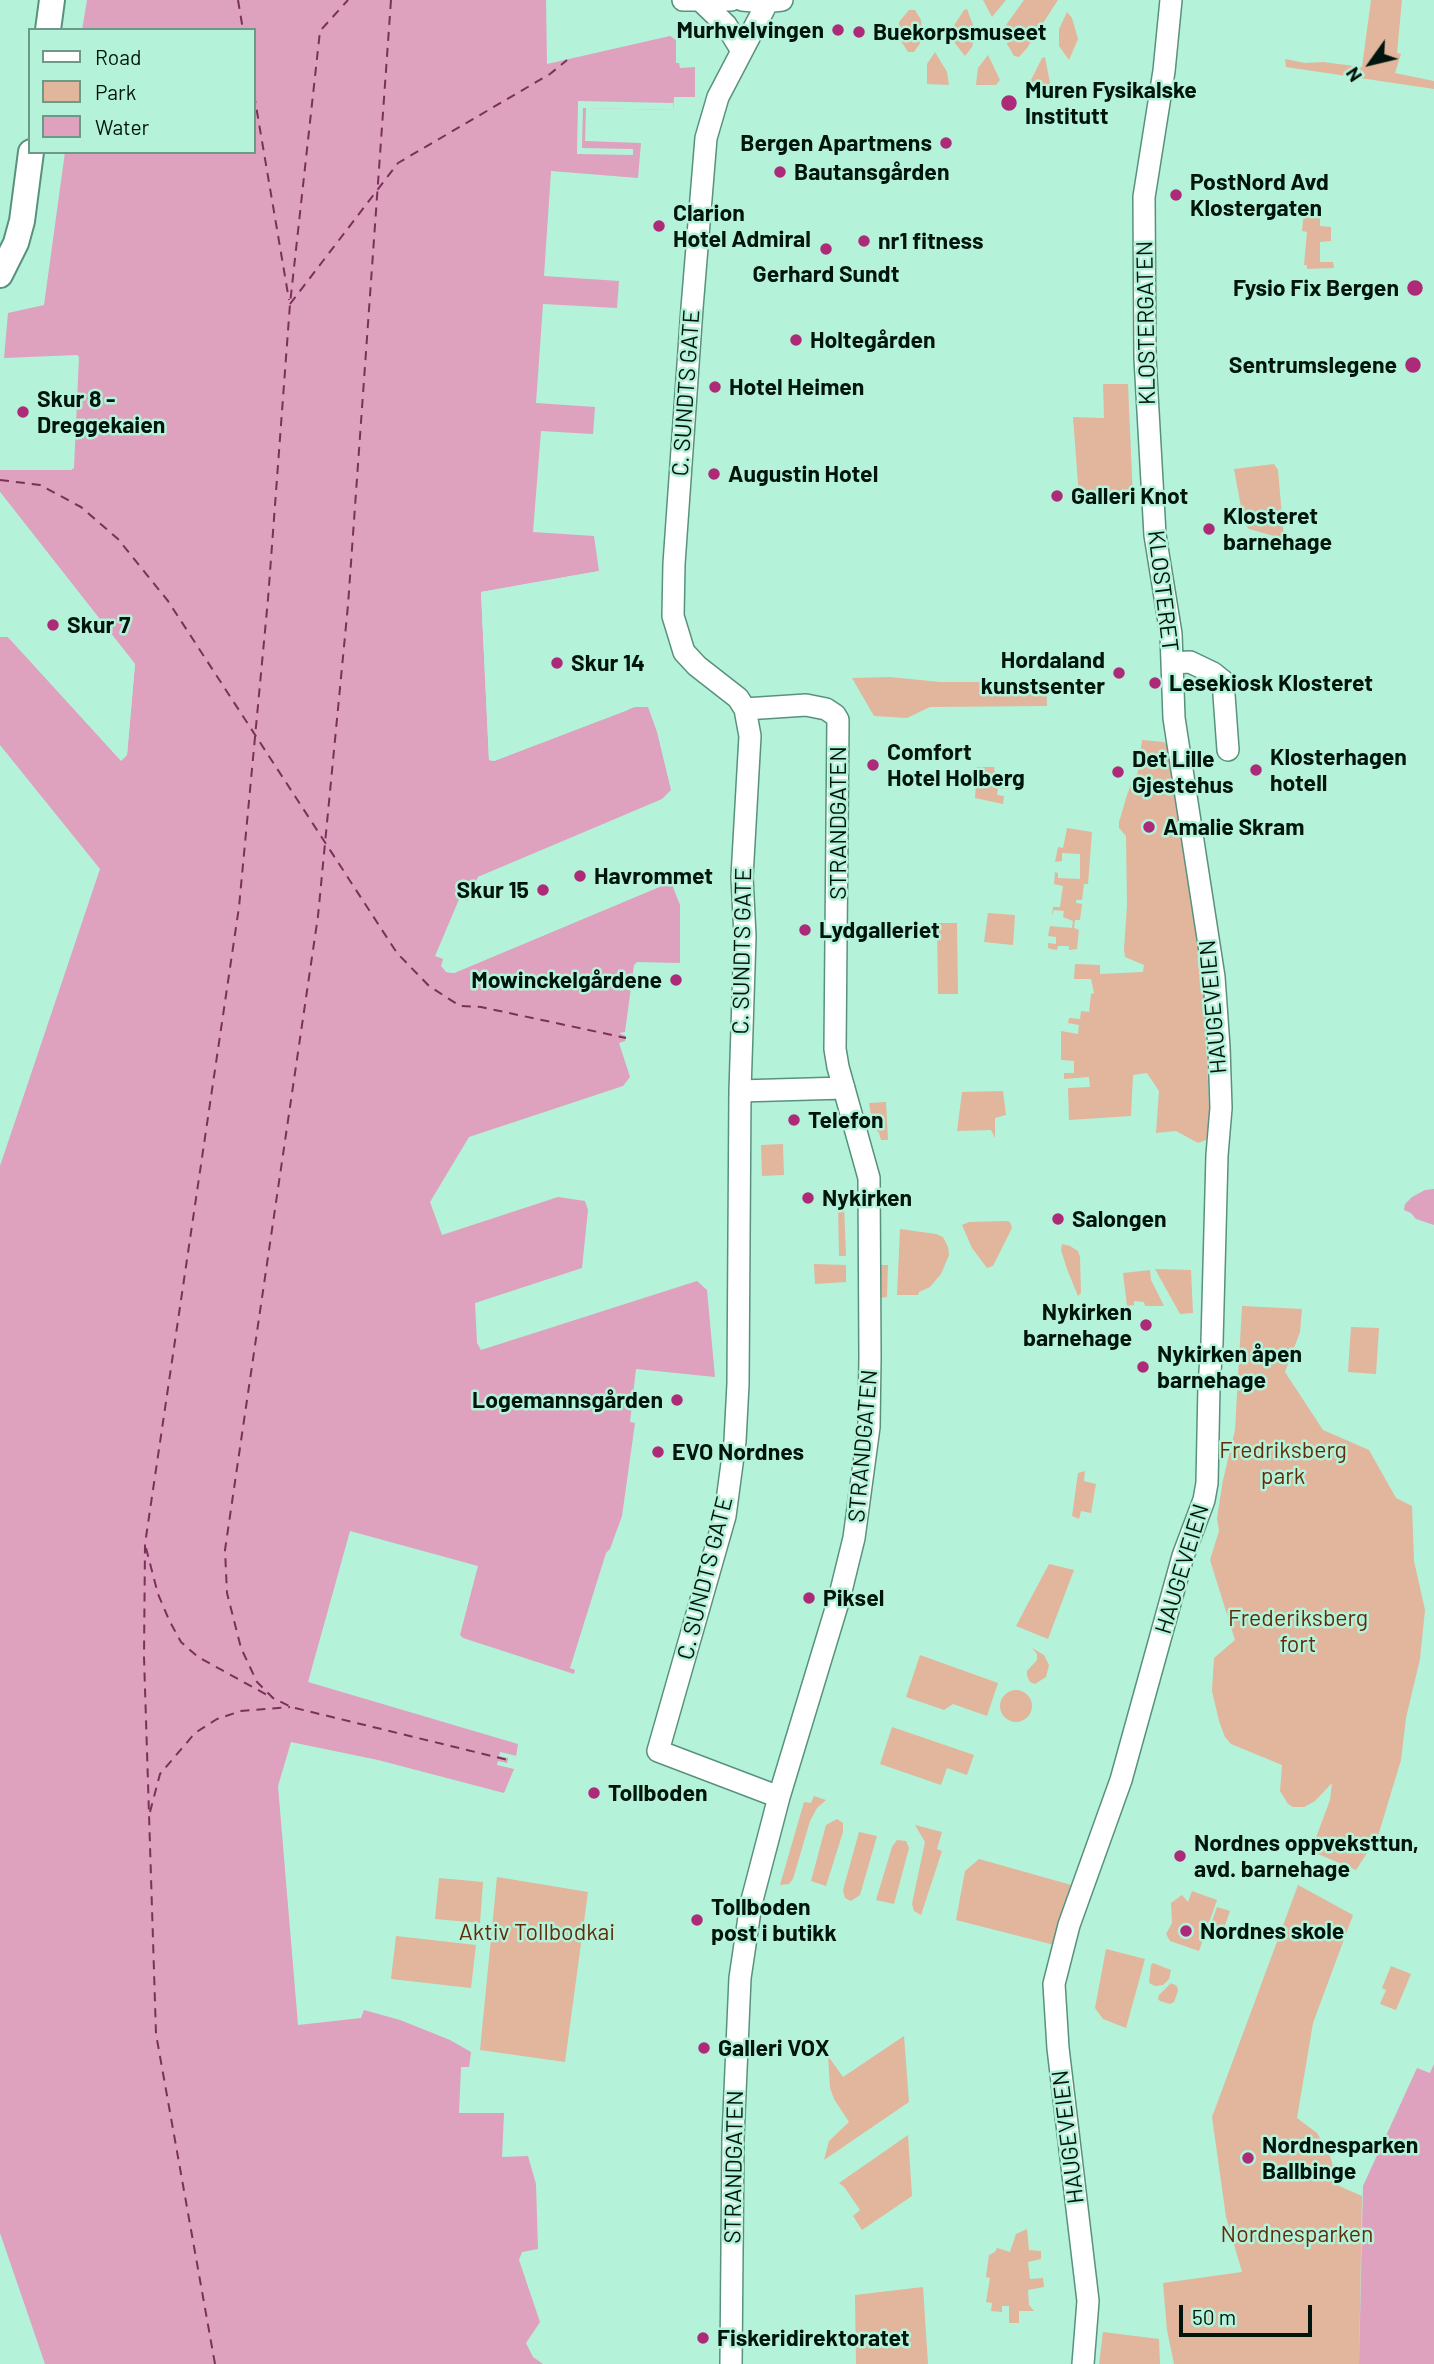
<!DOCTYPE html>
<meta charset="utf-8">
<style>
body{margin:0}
#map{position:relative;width:1434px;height:2364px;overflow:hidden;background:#b5f2da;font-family:Barlow,sans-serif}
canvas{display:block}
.legend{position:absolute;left:28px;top:28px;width:228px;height:126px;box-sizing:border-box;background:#b5f2da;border:2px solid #6d9a88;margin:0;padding:9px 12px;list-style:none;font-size:21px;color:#00150d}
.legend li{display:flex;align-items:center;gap:14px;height:35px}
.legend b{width:35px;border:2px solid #6d9a88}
.north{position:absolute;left:1336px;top:28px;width:70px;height:70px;-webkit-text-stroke:5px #b5f2da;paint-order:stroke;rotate:236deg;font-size:19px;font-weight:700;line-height:28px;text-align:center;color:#00150d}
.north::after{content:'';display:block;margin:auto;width:24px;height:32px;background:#00150d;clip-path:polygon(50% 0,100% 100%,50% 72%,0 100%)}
.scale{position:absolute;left:1179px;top:2305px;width:133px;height:32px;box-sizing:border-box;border:4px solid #00150d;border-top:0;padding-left:9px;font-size:21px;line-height:24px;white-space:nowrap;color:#00150d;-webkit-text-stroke:5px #b5f2da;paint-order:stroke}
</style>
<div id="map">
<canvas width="1434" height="2364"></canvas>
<ul class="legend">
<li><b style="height:9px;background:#fff"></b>Road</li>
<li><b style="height:19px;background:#e2b59d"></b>Park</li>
<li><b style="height:19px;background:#dea1be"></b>Water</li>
</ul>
<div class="north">N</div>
<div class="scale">50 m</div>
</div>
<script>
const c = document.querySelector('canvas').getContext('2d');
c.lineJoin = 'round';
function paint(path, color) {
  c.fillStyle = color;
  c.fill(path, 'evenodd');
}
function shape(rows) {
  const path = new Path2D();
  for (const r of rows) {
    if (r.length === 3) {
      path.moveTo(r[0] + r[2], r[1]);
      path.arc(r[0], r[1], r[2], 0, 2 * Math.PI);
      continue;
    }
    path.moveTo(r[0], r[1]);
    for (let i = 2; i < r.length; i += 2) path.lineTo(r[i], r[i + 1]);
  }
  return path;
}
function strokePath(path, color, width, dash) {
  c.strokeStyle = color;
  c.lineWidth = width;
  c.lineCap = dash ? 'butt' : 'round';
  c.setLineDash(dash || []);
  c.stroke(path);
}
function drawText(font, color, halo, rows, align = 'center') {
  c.font = font + ' Barlow,sans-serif';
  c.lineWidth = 5;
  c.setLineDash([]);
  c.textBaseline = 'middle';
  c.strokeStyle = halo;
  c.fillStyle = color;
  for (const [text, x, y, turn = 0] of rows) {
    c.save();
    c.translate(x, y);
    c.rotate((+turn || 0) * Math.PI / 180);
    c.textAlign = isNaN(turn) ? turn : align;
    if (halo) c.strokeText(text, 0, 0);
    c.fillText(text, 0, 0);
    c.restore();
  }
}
paint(shape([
 [983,0,1006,0,992,17],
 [1024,0,1058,0,1027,48,1019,57,1014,56,1007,44,1006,25],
 [1371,0,1402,0,1397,53,1401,54,1395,73,1434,81,1434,89,1286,67,1285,59,1305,63,1323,62,1362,67],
 [967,9,976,33,972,47,965,56,954,42,953,27,964,10],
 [909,10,915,10,921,20,923,39,914,52,908,52,901,41,899,22],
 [1067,12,1072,18,1078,39,1069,60,1059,46,1059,29],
 [935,52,947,72,949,85,927,84,927,64],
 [988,55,1000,80,996,85,976,85,978,68],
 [1045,57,1051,88,1028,86,1042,58],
 [1306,203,1320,204,1320,226,1331,227,1331,241,1320,242,1320,262,1333,262,1334,268,1307,269,1307,265,1304,265,1307,232,1302,231,1303,221],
 [1103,384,1128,384,1133,499,1079,497,1073,417,1104,418],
 [1274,464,1278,470,1284,539,1249,529,1244,523,1234,469],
 [890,677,940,682,1046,682,1047,706,930,707,907,718,874,716,852,678],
 [1142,740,1164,742,1168,746,1198,942,1204,997,1210,1128,1206,1140,1198,1143,1176,1131,1156,1133,1159,1091,1147,1073,1133,1075,1131,1116,1069,1120,1068,1088,1090,1087,1089,1077,1064,1079,1064,1073,1074,1073,1074,1061,1061,1060,1061,1031,1078,1034,1079,1025,1068,1023,1069,1018,1080,1019,1081,1011,1089,1012,1091,994,1094,993,1091,979,1074,979,1075,964,1100,965,1100,974,1143,972,1144,965,1125,957,1124,949,1127,905,1126,836,1119,828,1119,822,1127,795,1133,779,1137,777],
 [977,767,994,767,995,774,1011,774,1009,789,998,788,997,795,1004,796,1003,804,975,798],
 [1067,828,1092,832,1088,884,1084,884,1082,900,1076,900,1076,903,1082,904,1080,920,1075,920,1074,928,1079,930,1077,949,1069,950,1069,946,1058,946,1057,950,1051,949,1048,948,1048,943,1056,944,1056,937,1048,936,1050,926,1072,928,1073,921,1063,917,1064,911,1054,910,1052,916,1053,907,1060,907,1063,886,1054,884,1055,872,1058,873,1058,878,1080,879,1080,854,1062,853,1062,861,1055,862,1058,847,1063,848],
 [988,913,1015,915,1013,945,984,942],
 [937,923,957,923,958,994,938,994],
 [1003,1091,1006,1115,995,1118,995,1138,991,1130,957,1131,962,1092],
 [886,1102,888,1140,881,1140,879,1133,873,1126,869,1103],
 [783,1144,784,1175,762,1176,761,1145],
 [838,1206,844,1206,846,1256,839,1256],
 [1007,1221,1010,1222,1012,1228,993,1266,987,1268,972,1248,962,1225,969,1222],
 [900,1229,936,1234,943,1237,948,1247,949,1255,941,1274,930,1287,919,1292,918,1295,897,1295],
 [1062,1244,1070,1246,1078,1251,1080,1257,1081,1293,1078,1296,1067,1269,1061,1250],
 [814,1264,846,1265,846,1282,815,1284],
 [881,1265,888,1265,887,1297,880,1298],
 [1155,1269,1191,1270,1193,1313,1180,1314],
 [1150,1270,1151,1280,1164,1306,1145,1306,1144,1302,1134,1301,1134,1305,1127,1306,1123,1273],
 [1242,1306,1302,1309,1300,1332,1285,1372,1323,1430,1369,1450,1396,1498,1412,1506,1414,1561,1425,1610,1420,1659,1406,1718,1401,1760,1378,1836,1356,1870,1311,1851,1330,1800,1332,1783,1315,1801,1304,1807,1293,1807,1288,1804,1280,1791,1282,1765,1231,1744,1225,1737,1219,1721,1212,1691,1214,1658,1235,1640,1210,1560,1219,1531,1217,1518,1223,1480,1235,1430],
 [1351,1327,1379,1328,1376,1374,1348,1372],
 [1085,1471,1084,1481,1096,1484,1091,1513,1081,1511,1079,1519,1072,1516,1078,1473],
 [1049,1564,1074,1570,1048,1639,1016,1626],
 [1032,1648,1044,1655,1049,1665,1046,1677,1035,1684,1030,1682,1027,1676,1027,1671,1037,1660,1037,1654],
 [920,1655,998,1683,987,1716,953,1704,944,1710,906,1697],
 [1016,1706,16],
 [892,1727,974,1755,967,1775,947,1768,941,1785,880,1764],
 [814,1796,826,1800,817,1808,810,1821,793,1879,789,1884,780,1885,804,1802,811,1803],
 [837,1819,843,1823,843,1832,826,1886,811,1881,826,1825],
 [915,1825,942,1832,937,1849,942,1851,921,1915,914,1911,912,1904,925,1842],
 [859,1832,877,1836,860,1895,851,1901,845,1898,843,1890],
 [897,1840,906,1841,909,1848,894,1904,876,1900,892,1847],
 [979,1859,1082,1888,1062,1947,956,1920,965,1871],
 [497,1877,588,1892,565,2062,480,2050],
 [439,1878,483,1882,480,1923,435,1919],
 [1298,1885,1353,1915,1313,2023,1297,2118,1317,2133,1330,2156,1339,2186,1362,2196,1359,2364,1174,2364,1167,2330,1163,2283,1242,2272,1226,2217,1212,2117],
 [1192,1891,1217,1900,1199,1951,1170,1941,1166,1934,1172,1923,1171,1903,1182,1895,1188,1902],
 [1217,1907,1230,1911,1223,1931,1210,1927],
 [396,1936,476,1945,471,1988,391,1979],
 [1106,1949,1145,1959,1126,2028,1103,2019,1095,2008],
 [1153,1963,1171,1970,1169,1979,1163,1985,1155,1986,1149,1983,1151,1965],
 [1391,1966,1411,1974,1396,2010,1380,2004,1386,1990,1382,1988],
 [1171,1983,1177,1986,1178,1991,1174,2002,1170,2004,1160,2001,1158,1999,1159,1995],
 [904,2036,909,2102,824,2160,829,2141,849,2122,834,2099,830,2088,828,2056,843,2077],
 [908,2135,912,2196,862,2230,853,2216,860,2210,845,2188,839,2183],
 [1027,2229,1029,2250,1041,2251,1041,2259,1028,2262,1030,2279,1043,2278,1044,2287,1028,2290,1029,2305,1034,2311,1019,2311,1019,2323,1009,2323,1009,2306,1002,2306,1002,2312,991,2311,992,2303,986,2302,990,2278,986,2277,989,2255,995,2252,997,2248,1010,2252,1016,2234],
 [923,2287,928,2364,856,2364,855,2295],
 [1103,2332,1159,2339,1160,2364,1099,2364]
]), '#e2b59d');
paint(shape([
 [87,0,546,0,547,64,670,36,676,40,676,63,679,63,680,68,695,67,695,97,674,97,673,110,586,108,585,141,641,143,638,178,551,171,544,276,619,281,617,308,543,304,536,403,595,407,593,434,541,431,533,532,594,536,599,571,481,592,489,760,494,761,635,707,648,707,657,732,671,790,662,799,655,803,478,877,443,957,446,972,454,973,671,882,680,905,680,963,637,962,634,965,625,1032,619,1033,626,1036,625,1041,619,1043,630,1077,623,1086,469,1137,430,1202,442,1235,558,1197,585,1201,588,1210,582,1268,475,1303,477,1343,481,1350,697,1281,707,1290,715,1377,636,1369,630,1422,635,1423,622,1516,610,1549,606,1553,570,1668,575,1670,574,1674,463,1638,460,1635,478,1566,350,1531,308,1682,518,1744,514,1769,504,1793,378,1760,291,1742,278,1786,298,2025,361,2018,364,2010,400,2020,450,2040,471,2052,469,2067,461,2067,459,2113,504,2113,502,2157,528,2156,536,2184,538,2249,522,2252,519,2260,540,2322,526,2343,533,2357,543,2364,45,2364,0,2233,0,1166,100,869,0,745,0,637,8,637,121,760,127,755,135,664,0,492,0,470,71,470,74,468,79,357,77,355,4,358,8,313,44,305,65,152,254,152,254,30,82,30],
 [1434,1189,1434,1225,1416,1219,1411,1213,1404,1210,1405,1204,1412,1197,1425,1190],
 [1434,2064,1434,2364,1359,2364,1363,2186,1417,2068,1430,2073]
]), '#dea1be');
paint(shape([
 [578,101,673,103,673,110,583,108,582,148,633,149,633,155,577,154],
 [0,492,135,664,127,755,121,761,8,637,0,637,0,633,4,632,11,634,121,756,124,753,131,665,0,497],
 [599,571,600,574,485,595,493,757,627,706,628,710,494,761,489,760,481,592],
 [662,799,663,803,656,806,481,880,445,966,448,969,454,969,670,879,671,882,454,973,446,972,441,966,443,959,435,956,460,897,468,901,478,877],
 [500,1752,517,1756,514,1769,497,1765,498,1761,507,1763,508,1760,508,1758,499,1756]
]), '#b5f2da');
strokePath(shape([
 [238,0,243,30],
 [391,0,348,605,318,916,225,1550,227,1593,241,1648,257,1682,273,1698,291,1707,508,1760],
 [254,94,289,300],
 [290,304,398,163,550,74,567,60],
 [0,480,40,485,81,507,118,539,168,601,397,953,429,986,460,1006,481,1007,626,1038],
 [146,1548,158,1594,169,1620,181,1642,198,1657,269,1696],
 [150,1812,160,1774,195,1733,217,1719,241,1711,290,1707],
 [215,2364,156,2034,144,1657,145,1544,239,907,268,599,290,304,320,31,348,0]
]), '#7a3159', 2, [9, 7]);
const secondary = shape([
 [683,0,731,0],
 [700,0,726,25,742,51],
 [742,0,765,2,782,0],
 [765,0,764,9,718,97,706,138,692,308,674,564,673,616,684,652,697,666,738,698,745,709,750,736,742,877,745,936,740,1091,738,1384,735,1441,725,1516,658,1751,779,1797],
 [1172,663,1190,662,1213,673,1223,681,1228,750],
 [740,1091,844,1088],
 [731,2364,733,2138,740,1978,751,1904,779,1797,839,1599,854,1538,869,1427,870,1358,869,1178,838,1067,835,1049,838,720,835,715,826,709,806,705,745,709],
 [1083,2364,1088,2301,1058,2048,1054,1984,1069,1925,1121,1780,1183,1556,1204,1500,1207,1483,1209,1386,1212,1342,1217,1155,1221,1108,1219,1047,1214,977,1174,718,1171,634,1155,535,1145,358,1144,197,1164,71,1171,0]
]);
const primary = shape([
 [48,30,52,0],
 [0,275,16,243,22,221,31,152]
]);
strokePath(secondary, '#58927d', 24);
strokePath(primary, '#58927d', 28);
strokePath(secondary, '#fff', 21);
strokePath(primary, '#fff', 24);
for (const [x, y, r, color] of [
 [838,30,7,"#ac2a77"],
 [859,32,7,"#ac2a77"],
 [1009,103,9,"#ac2a77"],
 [946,143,7,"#ac2a77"],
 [780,172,7,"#ac2a77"],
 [1176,195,7,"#ac2a77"],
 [659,226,7,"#ac2a77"],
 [864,241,7,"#ac2a77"],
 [826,249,7,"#ac2a77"],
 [1415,288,9,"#ac2a77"],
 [796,340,7,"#ac2a77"],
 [1413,365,9,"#ac2a77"],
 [715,387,7,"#ac2a77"],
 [23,412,7,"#ac2a77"],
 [714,474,7,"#ac2a77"],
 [1057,496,7,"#ac2a77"],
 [1209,529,7,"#ac2a77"],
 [53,625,7,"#ac2a77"],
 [557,663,7,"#ac2a77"],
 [1119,673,7,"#ac2a77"],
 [1155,683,7,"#ac2a77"],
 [873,765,7,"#ac2a77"],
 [1256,770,7,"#ac2a77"],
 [1118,772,7,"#ac2a77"],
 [1149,827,7,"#ac2a77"],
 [580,876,7,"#ac2a77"],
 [543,890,7,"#ac2a77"],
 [805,930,7,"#ac2a77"],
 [676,980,7,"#ac2a77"],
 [794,1120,7,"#ac2a77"],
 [808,1198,7,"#ac2a77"],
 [1058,1219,7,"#ac2a77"],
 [1146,1325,7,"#ac2a77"],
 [1143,1367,7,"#ac2a77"],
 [677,1400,7,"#ac2a77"],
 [658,1452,7,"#ac2a77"],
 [809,1598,7,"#ac2a77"],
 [594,1793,7,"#ac2a77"],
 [1180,1856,7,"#ac2a77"],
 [697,1920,7,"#ac2a77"],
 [1186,1931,7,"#ac2a77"],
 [704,2048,7,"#ac2a77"],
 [1248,2158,7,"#ac2a77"],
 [703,2338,7,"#ac2a77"]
]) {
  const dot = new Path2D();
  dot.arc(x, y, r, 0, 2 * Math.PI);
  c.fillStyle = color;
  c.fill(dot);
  strokePath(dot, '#b5f2da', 2.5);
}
drawText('bold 23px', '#00150d', '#b5f2da', [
 ["Murhvelvingen",824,30,"right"],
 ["Buekorpsmuseet",873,32],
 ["Muren Fysikalske",1025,90],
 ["Institutt",1025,116],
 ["Bergen Apartmens",932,143,"right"],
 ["Bautansgården",794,172],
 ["PostNord Avd",1190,182],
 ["Klostergaten",1190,208],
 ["Clarion",673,213],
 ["Hotel Admiral",673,239],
 ["nr1 fitness",878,241],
 ["Gerhard Sundt",826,274,"center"],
 ["Fysio Fix Bergen",1399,288,"right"],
 ["Holtegården",810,340],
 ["Sentrumslegene",1397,365,"right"],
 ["Hotel Heimen",729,387],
 ["Skur 8 -",37,399],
 ["Dreggekaien",37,425],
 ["Augustin Hotel",728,474],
 ["Galleri Knot",1071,496],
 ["Klosteret",1223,516],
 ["barnehage",1223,542],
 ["Skur 7",67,625],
 ["Hordaland",1105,660,"right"],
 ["kunstsenter",1105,686,"right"],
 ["Skur 14",571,663],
 ["Lesekiosk Klosteret",1169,683],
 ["Comfort",887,752],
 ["Hotel Holberg",887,778],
 ["Klosterhagen",1270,757],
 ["hotell",1270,783],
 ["Det Lille",1132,759],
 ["Gjestehus",1132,785],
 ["Amalie Skram",1163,827],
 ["Havrommet",594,876],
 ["Skur 15",529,890,"right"],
 ["Lydgalleriet",819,930],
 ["Mowinckelgårdene",662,980,"right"],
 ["Telefon",808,1120],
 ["Nykirken",822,1198],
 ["Salongen",1072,1219],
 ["Nykirken",1132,1312,"right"],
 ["barnehage",1132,1338,"right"],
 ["Nykirken åpen",1157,1354],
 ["barnehage",1157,1380],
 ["Logemannsgården",663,1400,"right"],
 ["EVO Nordnes",672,1452],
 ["Piksel",823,1598],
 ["Tollboden",608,1793],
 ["Nordnes oppveksttun,",1194,1843],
 ["avd. barnehage",1194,1869],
 ["Tollboden",711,1907],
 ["post i butikk",711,1933],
 ["Nordnes skole",1200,1931],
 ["Galleri VOX",718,2048],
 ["Nordnesparken",1262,2145],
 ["Ballbinge",1262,2171],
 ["Fiskeridirektoratet",717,2338]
], 'left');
drawText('23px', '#00150d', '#b5f2da', [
 ["KLOSTERGATEN",1146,323,-91],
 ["C. SUNDTS GATE",686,393,-86],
 ["KLOSTERET",1163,591,83],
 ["STRANDGATEN",838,823,-90],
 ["C. SUNDTS GATE",742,951,-89],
 ["HAUGEVEIEN",1213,1007,-95],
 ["STRANDGATEN",863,1446,-85],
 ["HAUGEVEIEN",1182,1569,-73],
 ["C. SUNDTS GATE",705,1578,-76],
 ["HAUGEVEIEN",1068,2137,-97],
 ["STRANDGATEN",734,2167,-89]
]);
drawText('23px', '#612c08', '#b5f2da', [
 ["Fredriksberg",1283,1450],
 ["park",1283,1476],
 ["Frederiksberg",1298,1618],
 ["fort",1298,1644],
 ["Aktiv Tollbodkai",537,1932],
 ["Nordnesparken",1297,2234]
]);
</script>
